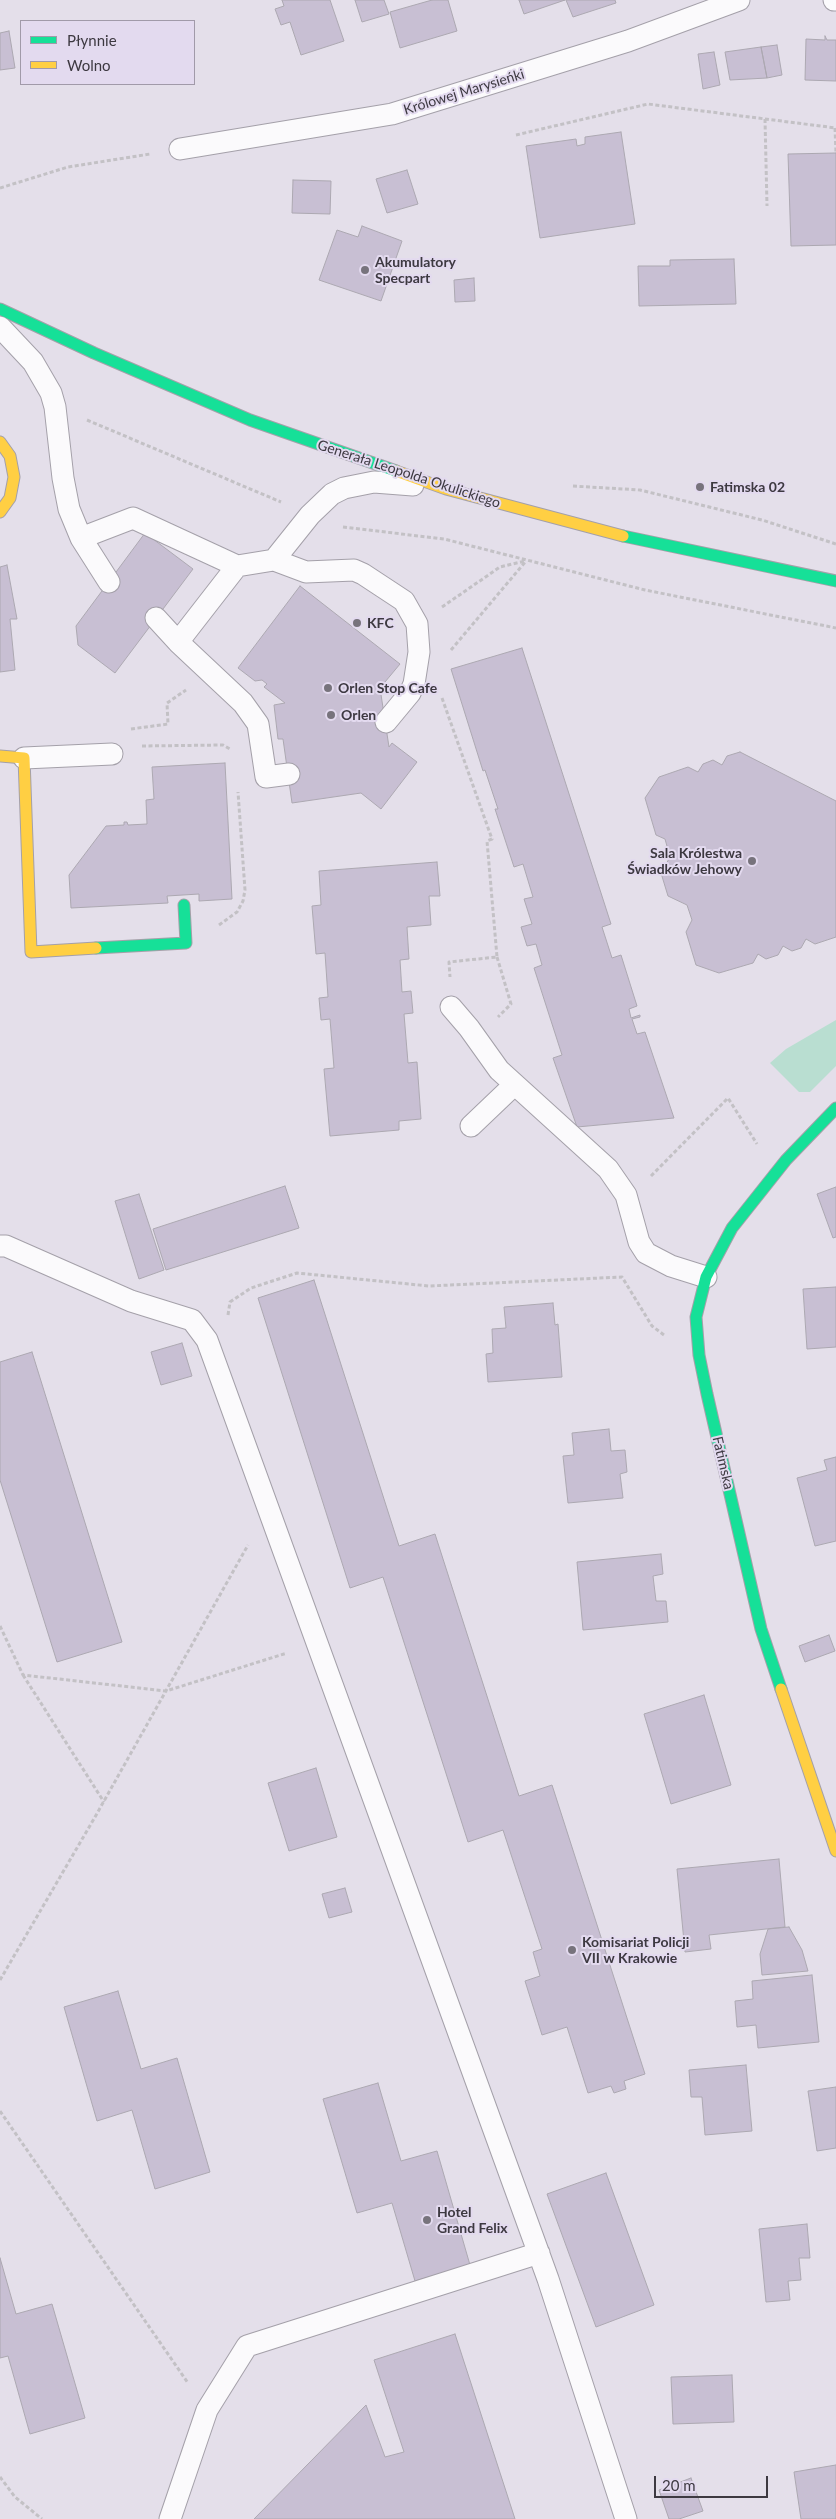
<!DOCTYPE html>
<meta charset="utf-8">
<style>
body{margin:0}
#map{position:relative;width:836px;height:2519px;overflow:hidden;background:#e4dfea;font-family:Lato,sans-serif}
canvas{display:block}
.legend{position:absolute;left:20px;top:20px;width:175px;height:65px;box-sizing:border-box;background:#e3daef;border:1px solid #a19aa9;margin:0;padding:6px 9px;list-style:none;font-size:15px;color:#3d3941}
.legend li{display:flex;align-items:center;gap:10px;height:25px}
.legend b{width:25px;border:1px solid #a19aa9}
.scale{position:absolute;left:654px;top:2476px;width:114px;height:22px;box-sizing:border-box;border:2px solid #3d3941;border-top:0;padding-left:6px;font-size:15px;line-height:18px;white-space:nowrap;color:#3d3941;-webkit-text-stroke:4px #e3daef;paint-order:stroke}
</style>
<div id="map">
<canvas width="836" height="2519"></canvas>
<ul class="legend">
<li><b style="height:6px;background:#16e098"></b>Płynnie</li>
<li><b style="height:6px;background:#ffcf43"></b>Wolno</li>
</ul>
<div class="scale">20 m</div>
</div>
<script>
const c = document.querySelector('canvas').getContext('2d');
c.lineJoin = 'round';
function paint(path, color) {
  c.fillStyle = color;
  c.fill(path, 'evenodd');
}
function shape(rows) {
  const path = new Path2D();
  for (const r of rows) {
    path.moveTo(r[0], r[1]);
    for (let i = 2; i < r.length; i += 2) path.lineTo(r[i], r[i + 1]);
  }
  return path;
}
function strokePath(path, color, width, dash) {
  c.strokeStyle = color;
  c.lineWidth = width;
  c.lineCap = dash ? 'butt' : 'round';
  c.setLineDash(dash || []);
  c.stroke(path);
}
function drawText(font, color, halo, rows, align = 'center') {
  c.font = font + ' Lato,sans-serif';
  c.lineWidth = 4;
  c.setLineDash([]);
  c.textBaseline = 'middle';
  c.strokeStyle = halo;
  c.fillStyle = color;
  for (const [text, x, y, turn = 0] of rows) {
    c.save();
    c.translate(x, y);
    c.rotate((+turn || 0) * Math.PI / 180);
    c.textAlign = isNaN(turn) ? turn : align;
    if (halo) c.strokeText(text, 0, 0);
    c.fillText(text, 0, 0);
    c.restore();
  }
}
paint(shape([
 [836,1020,836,1066,810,1092,799,1092,770,1063,786,1049]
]), '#b9ded1');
const building = shape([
 [282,0,330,0,344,41,301,55,290,22,281,25,275,9,284,6,282,0],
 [355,0,384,0,389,14,362,22,355,0],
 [432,0,448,0,457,31,400,48,390,12,432,0],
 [519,0,565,0,524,14,519,0],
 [566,0,615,0,616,3,573,17,566,0],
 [9,31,15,68,0,70,0,33,9,31],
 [825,36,827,40,836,40,836,81,805,80,806,39,825,40,825,36],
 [777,45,782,75,767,78,761,47,777,45],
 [761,47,767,78,730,80,725,52,761,47],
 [714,52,720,85,703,89,698,54,714,52],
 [621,132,635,224,540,238,526,146,576,139,577,146,585,144,585,137,621,132],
 [836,153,836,245,791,246,788,154,836,153],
 [407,170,418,204,387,213,376,179,407,170],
 [293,180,331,181,330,214,292,213,293,180],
 [362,226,402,241,381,301,319,280,337,230,358,237,362,226],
 [734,259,736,304,639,306,638,266,670,266,670,260,734,259],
 [474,278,475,301,455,302,454,280,474,278],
 [145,533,193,569,115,673,78,645,76,626,145,533],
 [7,565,17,619,10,619,15,670,0,672,0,567,7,565],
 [300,586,400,664,380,688,389,747,392,743,417,762,381,809,361,793,292,803,283,739,278,739,274,705,285,703,264,687,267,684,262,680,255,681,238,668,300,586],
 [522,648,611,924,602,927,612,958,621,955,637,1006,629,1009,631,1018,640,1015,640,1017,632,1019,637,1034,645,1032,674,1118,577,1127,553,1058,562,1055,534,968,542,965,536,944,527,946,521,927,532,924,524,899,533,897,523,864,514,867,495,809,498,809,485,770,483,771,451,669,522,648],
 [740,752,836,801,836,937,815,944,806,939,801,948,792,951,783,946,778,955,766,959,758,954,753,963,719,973,696,965,686,932,692,920,687,905,668,896,661,873,670,857,665,839,656,835,645,798,659,777,688,767,698,772,703,764,713,760,722,765,727,756,740,752],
 [225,763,232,899,199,901,199,894,167,896,168,903,71,908,69,875,106,826,124,825,124,822,127,822,128,825,147,824,146,800,154,799,152,767,225,763],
 [437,862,440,896,429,896,431,925,407,927,409,959,400,960,402,992,411,991,413,1013,404,1014,408,1063,417,1062,421,1119,399,1121,399,1130,330,1136,324,1069,334,1068,330,1019,321,1020,319,998,328,997,325,953,316,954,312,906,321,905,319,871,437,862],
 [285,1186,299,1228,166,1270,153,1229,285,1186],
 [836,1187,836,1237,833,1238,817,1194,836,1187],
 [139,1194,164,1270,139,1279,115,1201,139,1194],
 [314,1280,399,1546,435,1534,519,1796,552,1785,645,2074,624,2081,626,2089,614,2093,611,2086,588,2093,567,2027,542,2035,525,1981,540,1976,533,1952,542,1949,503,1830,468,1842,383,1577,350,1588,258,1298,314,1280],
 [836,1287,836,1347,807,1349,803,1289,836,1287],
 [553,1303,555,1325,558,1324,562,1377,488,1382,486,1354,493,1353,492,1329,506,1328,504,1307,553,1303],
 [182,1343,192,1376,161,1385,151,1352,182,1343],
 [32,1352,122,1642,57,1662,0,1480,0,1362,32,1352],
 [609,1429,611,1451,625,1450,627,1472,620,1474,623,1498,568,1503,563,1456,574,1455,572,1433,609,1429],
 [836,1457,836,1541,815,1546,797,1478,827,1470,824,1460,836,1457],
 [661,1554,663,1574,653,1576,656,1601,666,1601,668,1622,583,1630,577,1562,661,1554],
 [829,1635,835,1651,805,1662,799,1646,829,1635],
 [704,1695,731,1785,671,1804,644,1714,704,1695],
 [316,1768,337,1837,289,1851,268,1783,316,1768],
 [779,1859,785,1927,709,1935,711,1949,685,1952,677,1869,779,1859],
 [345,1888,352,1912,329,1918,322,1894,345,1888],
 [789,1927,802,1950,808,1971,762,1975,760,1954,768,1929,789,1927],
 [812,1975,819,2042,758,2048,756,2025,737,2027,735,2001,753,1999,752,1981,812,1975],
 [118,1991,141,2069,177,2058,210,2172,155,2189,132,2110,97,2121,64,2007,118,1991],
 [746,2065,752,2131,705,2135,702,2097,691,2097,689,2070,746,2065],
 [378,2083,401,2161,437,2151,470,2265,415,2281,392,2203,357,2213,323,2099,378,2083],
 [836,2087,836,2148,817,2151,808,2091,836,2087],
 [606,2173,654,2305,596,2327,547,2194,606,2173],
 [807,2224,810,2258,799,2258,801,2280,788,2281,790,2300,766,2302,759,2229,807,2224],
 [0,2258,16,2314,52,2304,85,2418,30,2434,8,2356,0,2358,0,2258],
 [455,2334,515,2519,254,2519,366,2405,385,2457,404,2452,374,2360,455,2334],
 [732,2375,734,2422,673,2424,671,2377,732,2375],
 [836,2465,836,2519,801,2519,794,2472,836,2465],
 [691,2478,703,2511,679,2519,669,2519,659,2490,691,2478]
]);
paint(building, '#c8bfd3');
strokePath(building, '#aca8b1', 1);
const lane = shape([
 [834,0,836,0],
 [180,149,392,114,628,41,739,0],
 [0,327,33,362,51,393,55,407,63,478,69,509,81,538,109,582],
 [81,538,133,518,237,566],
 [274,560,310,515,332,494,344,488,374,482,413,485],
 [156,618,178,642,243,703,258,724,266,777,289,774],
 [178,642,237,566,274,560,306,572,354,570,363,574,404,601,417,624,419,652,414,684,410,693,386,722],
 [24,758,112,754],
 [451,1007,469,1028,499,1070,608,1169,626,1195,639,1242,646,1253,671,1266,706,1277],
 [471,1126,514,1085],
 [0,1246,6,1246,131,1301,192,1320,207,1340,548,2279,626,2519],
 [170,2519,207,2410,247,2346,539,2253]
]);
const fast = shape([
 [0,309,94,353,250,420,396,471],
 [623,536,836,581],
 [96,948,186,943,184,905],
 [781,1689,761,1629,707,1394,699,1355,696,1317,706,1277,732,1228,786,1160,836,1108]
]);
const slow = shape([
 [0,442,10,456,14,477,10,498,0,512],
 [396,471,446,489,623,536],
 [0,756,24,758,31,952,96,948],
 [781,1689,836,1851]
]);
strokePath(lane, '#a4a0a9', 23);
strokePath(fast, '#a4a0a9', 13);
strokePath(slow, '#a4a0a9', 13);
strokePath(shape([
 [765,119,767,206],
 [835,128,836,153],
 [516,135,648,104,836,128],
 [0,188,68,167,150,154],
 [87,420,281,502],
 [573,486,640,490,762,520,836,544],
 [343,527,444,539,645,590,836,628],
 [442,607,500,567,525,561],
 [451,650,526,561],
 [442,698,492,839,487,841,497,957,449,962,450,977],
 [131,729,168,724,167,703,186,690],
 [142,746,223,745,230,749],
 [219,925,237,912,243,901,245,890,238,792],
 [497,957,511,1004,498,1017],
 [651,1176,728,1098,757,1144],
 [228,1315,230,1302,251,1288,297,1273,429,1286,622,1277,652,1326,664,1335],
 [0,1626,23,1675,166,1691,287,1653],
 [23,1675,104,1802],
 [0,1980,95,1817,248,1545],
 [0,2111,188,2383],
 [0,2477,15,2497,42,2519]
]), '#c3c1c5', 3, [4, 2.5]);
strokePath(lane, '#fbfafc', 21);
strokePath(fast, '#16e098', 11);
strokePath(slow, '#ffcf43', 11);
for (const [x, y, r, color] of [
 [365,270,5,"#77737c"],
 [700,487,5,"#77737c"],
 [357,623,5,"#77737c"],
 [328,688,5,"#77737c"],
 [331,715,5,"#77737c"],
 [752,861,5,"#77737c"],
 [572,1950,5,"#77737c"],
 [427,2220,5,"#77737c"]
]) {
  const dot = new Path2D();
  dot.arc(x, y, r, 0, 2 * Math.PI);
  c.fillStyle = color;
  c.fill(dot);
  strokePath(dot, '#e3daef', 2);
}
drawText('14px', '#3d3941', '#e3daef', [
 ["Królowej Marysieńki",464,92,-17],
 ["Generała Leopolda Okulickiego",409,474,18],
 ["Fatimska",723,1463,77]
]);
drawText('bold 14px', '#3d3941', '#e3daef', [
 ["Akumulatory",375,262],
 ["Specpart",375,278],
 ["Fatimska 02",710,487],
 ["KFC",367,623],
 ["Orlen Stop Cafe",338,688],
 ["Orlen",341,715],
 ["Sala Królestwa",742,853,"right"],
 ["Świadków Jehowy",742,869,"right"],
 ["Komisariat Policji",582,1942],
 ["VII w Krakowie",582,1958],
 ["Hotel",437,2212],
 ["Grand Felix",437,2228]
], 'left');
</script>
